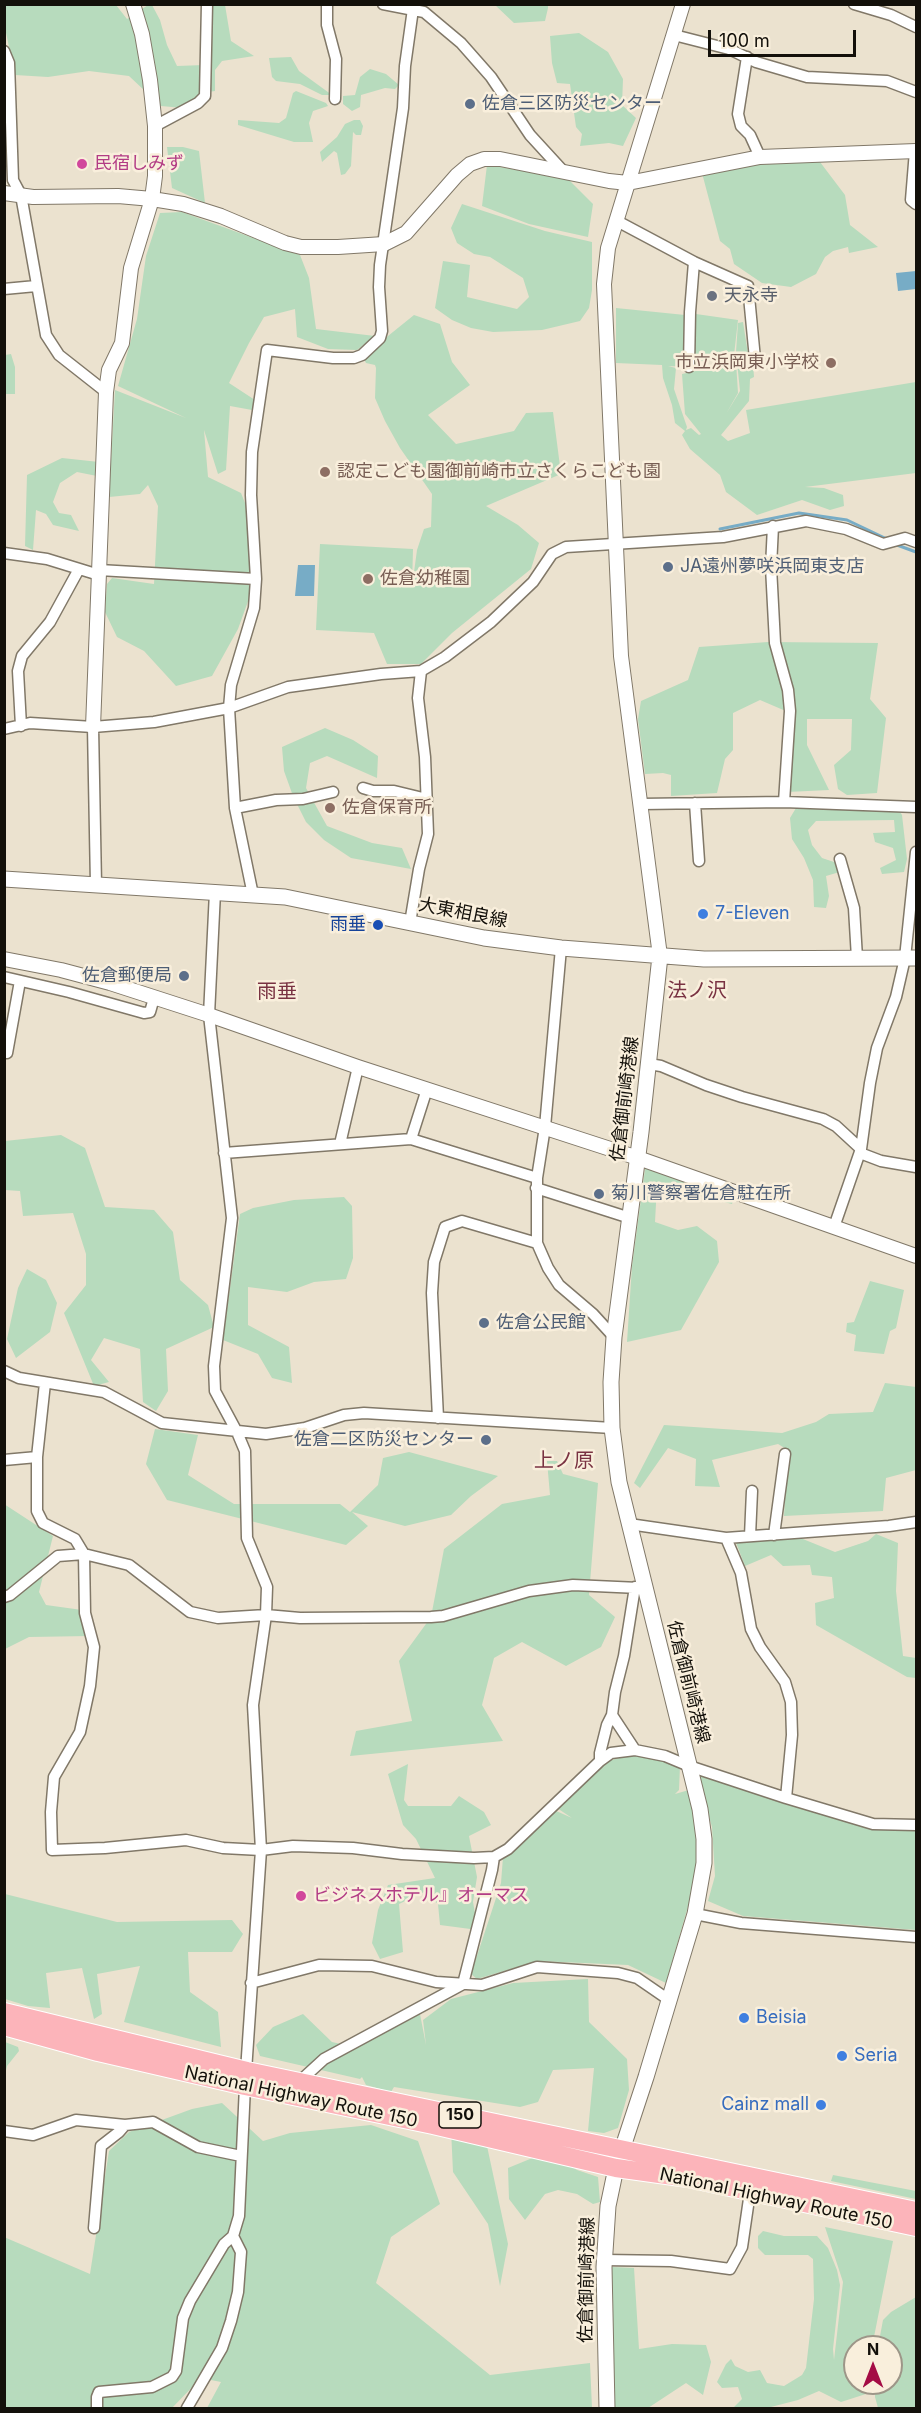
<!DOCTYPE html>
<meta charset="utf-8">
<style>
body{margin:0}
#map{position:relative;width:921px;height:2413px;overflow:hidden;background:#ebe2cf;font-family:Inter,sans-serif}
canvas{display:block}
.frame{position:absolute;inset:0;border:6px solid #13100a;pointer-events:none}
.north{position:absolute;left:843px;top:2335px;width:60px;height:60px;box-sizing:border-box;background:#f9efdc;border:2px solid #9d9688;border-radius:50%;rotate:0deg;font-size:16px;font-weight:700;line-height:24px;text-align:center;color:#13100a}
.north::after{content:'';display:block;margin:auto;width:21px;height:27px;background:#a40c45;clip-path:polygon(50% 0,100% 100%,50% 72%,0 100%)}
.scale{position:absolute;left:708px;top:30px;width:148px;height:27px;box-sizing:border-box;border:3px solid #13100a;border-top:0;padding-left:8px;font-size:18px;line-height:21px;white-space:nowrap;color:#13100a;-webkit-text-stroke:4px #f9efdc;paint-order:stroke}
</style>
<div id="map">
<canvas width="921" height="2413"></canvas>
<div class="frame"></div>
<div class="north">N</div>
<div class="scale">100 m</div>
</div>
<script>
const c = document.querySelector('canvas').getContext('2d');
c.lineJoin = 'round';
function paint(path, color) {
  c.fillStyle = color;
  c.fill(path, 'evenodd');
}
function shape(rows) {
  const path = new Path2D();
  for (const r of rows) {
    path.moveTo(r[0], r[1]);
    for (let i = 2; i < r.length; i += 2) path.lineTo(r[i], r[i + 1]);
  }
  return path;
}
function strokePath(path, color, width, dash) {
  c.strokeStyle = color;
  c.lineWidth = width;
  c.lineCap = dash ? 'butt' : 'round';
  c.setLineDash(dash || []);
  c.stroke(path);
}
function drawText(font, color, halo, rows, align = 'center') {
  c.font = font + ' Inter,"Noto Sans JP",sans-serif';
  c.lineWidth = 5;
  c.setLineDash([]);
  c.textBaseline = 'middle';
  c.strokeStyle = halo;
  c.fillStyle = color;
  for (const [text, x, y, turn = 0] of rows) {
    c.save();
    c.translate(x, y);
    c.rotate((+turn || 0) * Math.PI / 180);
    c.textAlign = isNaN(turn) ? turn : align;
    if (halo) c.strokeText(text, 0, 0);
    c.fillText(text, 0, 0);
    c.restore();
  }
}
paint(shape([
 [4,5,116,5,127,19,148,5,152,5,160,20,167,45,177,66,204,65,202,95,183,108,161,106,129,76,89,71,48,77,15,75,5,28],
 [211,5,225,5,231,41,254,56,222,61,215,70,215,91,208,92],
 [495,5,548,5,548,8,545,21,514,23],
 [579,33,608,52,623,79,622,105,636,118,623,146,609,143,580,146,582,134,576,127,570,84,557,83,552,63,550,36],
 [291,57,299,71,332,95,322,95,300,84,276,81,272,77,269,58],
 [370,69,386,74,399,85,395,89,385,88,361,95,360,107,352,111,343,104,343,96,355,95,360,77],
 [296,91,326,103,328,106,313,111,309,123,313,142,294,142,238,125,238,120,279,123,286,118,293,93],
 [354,120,360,120,363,126,361,135,356,135,353,132,351,166,345,174,341,175,337,153,334,151,322,162,320,152,337,137,345,124],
 [167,147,183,147,199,151,205,203,172,188],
 [777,162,820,162,845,195,850,225,878,247,849,253,848,247,833,251,825,257,816,274,791,287,762,283,734,264,730,249,720,241,702,173,752,164],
 [487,165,567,178,593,204,588,237,529,224,482,206],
 [462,204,545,231,592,242,592,290,589,308,580,321,542,330,493,332,471,328,452,320,435,308,443,261,470,265,467,297,517,309,529,297,523,278,490,257,474,254,457,243,451,228],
 [182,212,300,255,309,278,316,329,375,336,357,350,328,349,297,337,295,309,264,317,249,343,229,383,258,402,252,410,230,406,226,470,218,474,204,430,208,477,241,493,247,508,252,564,251,593,238,629,212,676,176,686,144,651,117,637,105,612,107,584,112,578,154,584,158,506,148,485,140,494,109,497,115,390,186,418,118,386,137,319,146,256,160,213],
 [616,308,685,315,689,367,668,366,676,368,674,389,687,427,686,430,691,428,699,435,701,434,685,414,682,374,736,362,738,393,726,414,740,391,736,352,738,323,743,322,749,360,753,363,754,377,750,379,749,401,721,435,728,441,750,433,746,410,916,382,916,473,805,487,824,488,843,495,844,506,830,510,802,500,757,515,726,492,720,475,690,449,682,435,685,431,675,423,672,405,663,378,662,365,616,363],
 [696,314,738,320,734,355,693,363],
 [414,315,440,324,452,362,470,385,428,415,456,444,514,431,526,413,553,412,561,474,486,506,518,525,539,543,531,569,452,633,421,664,387,664,374,633,316,630,320,544,413,549,412,587,417,550,424,529,431,527,432,494,400,448,385,421,375,398,376,368,375,365,366,363,364,359,388,336],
 [11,354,15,367,15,394,5,394,5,355],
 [62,458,99,462,97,476,77,472,60,483,53,502,59,513,71,515,79,531,53,525,46,514,36,510,33,550,25,546,27,475],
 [768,642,878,643,870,699,886,718,877,793,847,795,838,789,834,765,851,750,852,719,807,719,807,745,829,790,787,792,795,715,760,700,733,713,733,750,725,759,717,793,671,796,671,775,663,773,645,774,638,719,641,701,688,680,699,647],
 [325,728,353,740,378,756,377,778,327,756,310,763,306,788,327,826,372,843,402,848,411,869,351,858,324,840,306,822,293,796,284,771,282,747],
 [809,803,897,807,902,815,907,859,904,872,882,874,880,868,896,860,893,848,875,842,873,833,895,832,894,820,816,821,808,830,812,845,822,858,837,863,843,871,826,876,829,896,826,908,814,907,813,880,804,858,792,839,790,818,796,808],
 [61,1135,85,1148,105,1207,154,1210,173,1232,180,1280,208,1305,214,1327,166,1349,168,1391,156,1411,143,1402,140,1349,104,1338,91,1360,109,1382,94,1386,64,1313,86,1285,86,1254,73,1213,23,1216,20,1191,5,1190,5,1141],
 [646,1162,735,1194,732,1204,657,1185,655,1222,678,1230,697,1226,717,1241,719,1262,681,1330,627,1342,632,1266],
 [344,1197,352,1206,353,1258,346,1279,314,1282,287,1292,248,1287,248,1325,289,1347,292,1383,272,1378,258,1354,223,1340,240,1214,253,1208,294,1200],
 [27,1269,46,1280,57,1303,50,1332,16,1358,7,1339,18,1288],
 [870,1281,904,1290,896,1328,890,1331,884,1354,854,1351,856,1335,846,1332,847,1323,854,1322],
 [885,1383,916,1387,916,1470,886,1478,883,1511,784,1516,788,1450,778,1444,712,1460,720,1487,695,1486,696,1459,668,1448,640,1488,634,1483,664,1425,782,1433,816,1422,829,1414,873,1412],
 [155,1429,198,1435,188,1475,234,1504,340,1504,350,1512,378,1485,383,1458,409,1452,498,1476,471,1496,451,1515,405,1526,352,1512,368,1526,346,1545,167,1500,146,1464],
 [547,1461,557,1461,563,1474,598,1483,589,1595,615,1617,601,1647,566,1666,522,1642,494,1658,482,1705,503,1741,350,1756,356,1731,412,1721,399,1661,431,1617,444,1549,502,1504,550,1495],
 [4,1504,53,1536,39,1592,46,1605,82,1610,90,1636,29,1637,5,1649],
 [876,1534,898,1543,896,1591,903,1656,916,1658,916,1678,907,1677,816,1625,815,1603,834,1598,832,1577,812,1575,810,1565,783,1566,771,1555,745,1566,735,1540,793,1535,835,1552,868,1541],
 [635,1754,680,1766,679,1790,675,1794,689,1790,699,1842,693,1889,666,1983,628,1965,538,1961,477,1979,471,1974,501,1883,503,1857,554,1810,572,1818,557,1808,604,1762],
 [408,1764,404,1800,408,1806,451,1806,459,1796,484,1812,491,1825,469,1836,477,1877,473,1902,478,1930,440,1925,438,1904,424,1892,399,1904,403,1952,380,1959,372,1943,378,1910,388,1885,435,1878,416,1839,403,1825,388,1774],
 [697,1775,875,1829,916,1827,916,1930,743,1916,708,1901,715,1876,712,1827],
 [5,1894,117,1922,232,1920,243,1934,232,1952,188,1952,190,1992,218,2012,221,2047,124,2022,140,1966,97,1974,102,2014,94,2019,82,1968,46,1973,50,2008,28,2006,5,1999],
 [588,1979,589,2022,627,2059,629,2090,618,2128,604,2133,588,2131,594,2068,553,2070,538,2102,520,2107,394,2087,391,2092,366,2085,362,2077,360,2079,260,2056,256,2045,273,2027,303,2014,332,2042,341,2044,419,2009,426,2045,423,2020,451,1999,513,1983],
 [5,2042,18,2047,19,2051,7,2066,5,2075],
 [222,2103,263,2141,290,2133,371,2125,418,2141,440,2204,391,2237,376,2283,490,2375,590,2363,592,2408,207,2408,221,2382,201,2378,172,2408,5,2408,4,2237,90,2274,109,2151,129,2132,192,2109],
 [451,2129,487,2146,508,2244,500,2286,488,2224,453,2172],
 [547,2152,577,2170,598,2177,600,2202,593,2204,577,2194,558,2190,545,2194,525,2220,509,2199,508,2168],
 [833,2175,916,2191,916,2199,831,2181],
 [825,2227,893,2241,872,2347,855,2347,855,2383,869,2383,869,2393,841,2402,819,2391,798,2400,767,2408,733,2408,742,2399,738,2387,722,2388,717,2382,726,2364,731,2359,735,2366,748,2372,760,2370,767,2383,784,2386,802,2375,806,2368,814,2299,813,2259,808,2255,765,2255,758,2248,758,2236,763,2231,784,2236,817,2236,828,2248,837,2270,840,2285,833,2349,834,2360,843,2282],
 [612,2267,634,2268,639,2349,672,2344,706,2345,711,2362,703,2395,686,2383,648,2408,611,2408,609,2349],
 [916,2297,916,2408,878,2408,875,2397,875,2383,891,2383,891,2347,878,2347,883,2320,891,2312]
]), '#b7dbbd');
paint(shape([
 [916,271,916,289,898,291,896,273],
 [298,565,315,565,314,596,295,596]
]), '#77acc6');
strokePath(shape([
 [720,529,799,513,847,520,889,540],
 [897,545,916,552]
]), '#77acc6', 3);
const minor = shape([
 [327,4,327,25,336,59,335,99],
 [383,4,424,12,461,43,491,77,530,135,563,171],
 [854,4,891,15,916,27],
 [674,35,729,49,756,62,807,77,887,81,916,92],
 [4,51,9,63,13,180,21,195,46,335,59,355,106,392],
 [747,57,738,114,741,126,750,135,760,157],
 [155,126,198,103,205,96,207,4],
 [915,151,911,200,916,204],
 [617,221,694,262,748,286,755,359],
 [4,289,36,286],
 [689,367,690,312,694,262],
 [773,526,771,567,775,643,788,690,790,711,784,802],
 [4,553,47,559,99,575],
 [99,570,256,579],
 [21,726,18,671,22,656,50,622,79,569],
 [93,727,96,885],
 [4,729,30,723,93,727,154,722,229,708,288,687,381,674,421,671,445,657,491,622,533,582,552,554,566,547,723,537,806,521,846,529,883,544,905,538,916,542],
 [363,788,373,791,394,791,427,799],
 [695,803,699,861],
 [641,804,784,802,916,807],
 [235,808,276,800,303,799,333,792],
 [840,859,854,908,857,958],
 [253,895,235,808,229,708,231,685,254,608,256,579,251,495,252,452,267,350,333,358,354,358,362,355,380,338,382,331,379,287,380,265,403,108,405,66,413,9],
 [410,923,419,869,428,834,425,757,418,698,421,671],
 [561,948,545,1127,537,1178,537,1243,548,1268,559,1285,593,1314,614,1337],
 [4,977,69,992,144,1013,150,1012,154,998],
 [7,1053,20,981],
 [649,1064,661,1066,706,1085,742,1097,823,1119,836,1126,861,1149],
 [411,1139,427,1089],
 [340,1144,358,1067],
 [224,1153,411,1139,537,1178],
 [860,1153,881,1161,916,1167],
 [536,1188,630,1218],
 [834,1227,861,1149,870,1083,877,1048,896,997,905,958,916,852],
 [4,1371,19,1378,104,1392,162,1423,266,1434,305,1428,344,1415,364,1413,612,1428],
 [45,1383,37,1457,37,1511,43,1523,75,1539,84,1554,85,1613,94,1647,90,1686,80,1732,54,1777,51,1812,52,1850,105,1848,186,1840,223,1848,261,1850,293,1846,353,1848,402,1854,474,1858,494,1857,508,1849,600,1761,600,1753,607,1725,612,1715,615,1692,624,1656,635,1587],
 [438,1418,432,1293,434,1262,445,1227,462,1221,537,1243],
 [4,1460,37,1457],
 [629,1524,726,1538,889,1526,916,1522],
 [774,1535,785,1454],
 [750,1536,752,1491],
 [726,1538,741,1573,751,1629,760,1647,785,1682,791,1702,792,1735,786,1798],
 [4,1597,10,1595,58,1556,84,1554,129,1565,190,1612,218,1618,266,1615,300,1618,431,1617,443,1616,529,1591,573,1585,639,1588],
 [612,1715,635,1750,665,1756,689,1766,786,1798,873,1824,916,1825],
 [600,1761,611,1753,635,1750],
 [695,1914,741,1923,916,1937],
 [251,1983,319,1965,372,1966,436,1982,482,1985,537,1967,618,1973,637,1978,669,2000],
 [300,2081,324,2059,463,1984,492,1870,494,1857],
 [4,2131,33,2135,76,2120,125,2125,153,2122,198,2147,241,2156],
 [94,2228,101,2146,119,2132,125,2125],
 [604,2260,671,2261,730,2269,742,2247,750,2192],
 [97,2408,97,2397,99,2392,152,2387,172,2377,176,2371,183,2318,190,2301,224,2244,233,2236,239,2216,245,2086,261,1850,253,1705,266,1615,267,1587,247,1538,245,1451,237,1432,215,1391,214,1366,232,1218,209,1015,215,892],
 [187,2408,222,2348,231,2321,238,2292,241,2252,233,2236]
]);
const tertiary = shape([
 [4,193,33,197,118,196,152,199,183,204,221,216,285,243,301,247,338,247,384,244,406,233,457,175,470,164,484,159,500,159,609,181,628,183,760,157,916,151],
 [93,727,106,392,109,370,122,343,131,268,152,199,155,176,155,126,150,80,142,34,133,4],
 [660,956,621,656,604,284,608,248,683,4],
 [4,959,61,970,110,983,209,1015,358,1067,638,1158,916,1256]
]);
const secondary = shape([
 [4,879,285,897,484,938,561,948,704,959,916,958],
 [607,2408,604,2267,608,2206,616,2168,646,2077,695,1914,704,1863,704,1839,700,1809,619,1482,612,1428,611,1382,614,1337,641,1132,660,956]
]);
const trunk = shape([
 [4,2012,247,2071,916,2211],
 [4,2026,98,2052,245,2086,433,2125,616,2168,688,2178,916,2227]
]);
strokePath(minor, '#817868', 13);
strokePath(tertiary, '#817868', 16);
strokePath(secondary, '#817868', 17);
strokePath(trunk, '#fff', 20);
strokePath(minor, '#fff', 10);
strokePath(tertiary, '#fff', 14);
strokePath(secondary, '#fff', 15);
strokePath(trunk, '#fcb4ba', 18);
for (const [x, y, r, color] of [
 [470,104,6,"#5c6f8a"],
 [82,164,6,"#d1479c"],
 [712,296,6,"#6b7280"],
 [831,363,6,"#8d6e63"],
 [325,472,6,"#8d6e63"],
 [668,567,6,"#5c6f8a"],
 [368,579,6,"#8d6e63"],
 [330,808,6,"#8d6e63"],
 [703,914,6,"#3f7fe0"],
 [378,925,6,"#1a4fb4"],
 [184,976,6,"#5c6f8a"],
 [599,1194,6,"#5c6f8a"],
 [484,1323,6,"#5c6f8a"],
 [486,1440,6,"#5c6f8a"],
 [301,1896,6,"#d1479c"],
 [744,2018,6,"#3f7fe0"],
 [842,2056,6,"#3f7fe0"],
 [821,2105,6,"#3f7fe0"]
]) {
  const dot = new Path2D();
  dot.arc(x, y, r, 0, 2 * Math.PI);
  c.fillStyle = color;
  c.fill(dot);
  strokePath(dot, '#f9efdc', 2);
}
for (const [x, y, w] of [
 [460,2115,42]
]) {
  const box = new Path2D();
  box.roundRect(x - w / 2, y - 13, w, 26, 4.5);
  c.fillStyle = '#f9efdc';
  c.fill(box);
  strokePath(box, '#13100a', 1.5);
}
drawText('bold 16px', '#13100a', null, [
 ["150",460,2115]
]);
drawText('18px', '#4e5e75', '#f9efdc', [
 ["佐倉三区防災センター",482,104],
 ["JA遠州夢咲浜岡東支店",680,567],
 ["佐倉郵便局",172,976,"right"],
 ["菊川警察署佐倉駐在所",611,1194],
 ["佐倉公民館",496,1323],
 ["佐倉二区防災センター",474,1440,"right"]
], 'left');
drawText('18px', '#b23c85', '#f9efdc', [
 ["民宿しみず",94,164],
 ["ビジネスホテル』オーマス",313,1896]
], 'left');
drawText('18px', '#5b616d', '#f9efdc', [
 ["天永寺",724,296]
], 'left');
drawText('18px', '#785e54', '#f9efdc', [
 ["市立浜岡東小学校",819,363,"right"],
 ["認定こども園御前崎市立さくらこども園",337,472],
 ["佐倉幼稚園",380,579],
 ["佐倉保育所",342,808]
], 'left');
drawText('18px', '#13100a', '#f9efdc', [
 ["大東相良線",463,913,11],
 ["佐倉御前崎港線",625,1099,-83],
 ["佐倉御前崎港線",688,1682,76],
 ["National Highway Route 150",301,2097,12],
 ["National Highway Route 150",776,2199,12],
 ["佐倉御前崎港線",587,2280,-89]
]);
drawText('18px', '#366cbe', '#f9efdc', [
 ["7-Eleven",715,914],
 ["Beisia",756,2018],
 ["Seria",854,2056],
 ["Cainz mall",809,2105,"right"]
], 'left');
drawText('18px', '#164399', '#f9efdc', [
 ["雨垂",366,925]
], 'right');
drawText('20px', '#793242', '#f9efdc', [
 ["法ノ沢",697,991],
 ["雨垂",277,992],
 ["上ノ原",564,1461]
]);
</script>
